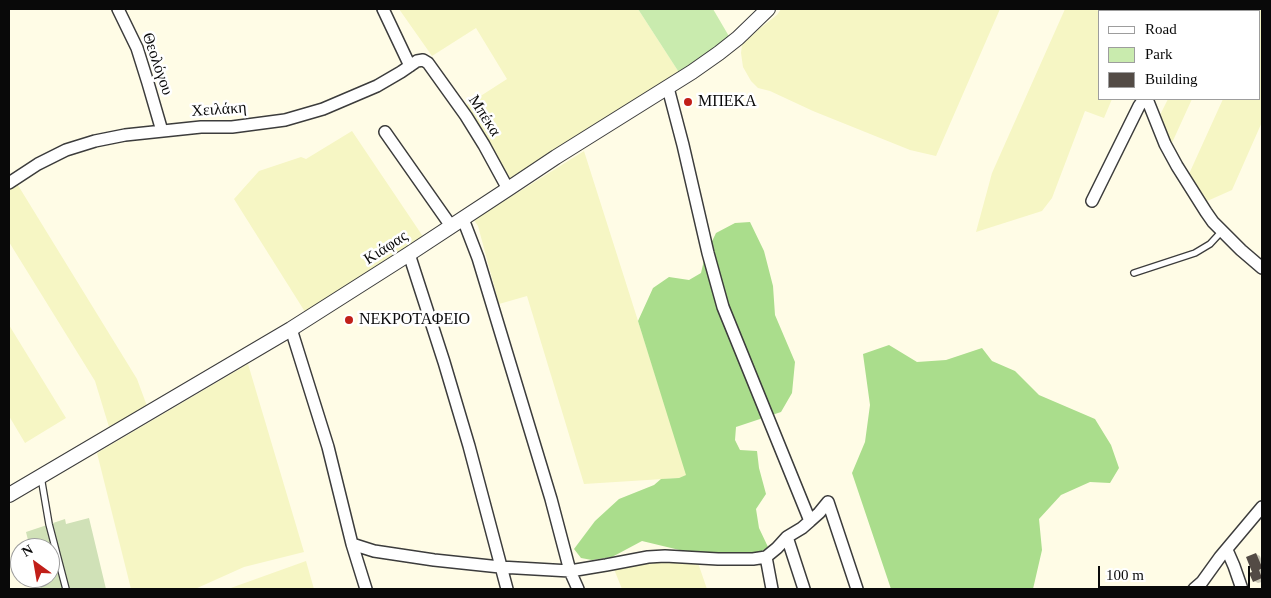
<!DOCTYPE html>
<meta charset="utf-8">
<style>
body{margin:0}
#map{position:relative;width:1271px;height:598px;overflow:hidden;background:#fffce6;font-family:"Times New Roman",serif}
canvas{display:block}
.frame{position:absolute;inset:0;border:10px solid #090909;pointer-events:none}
.legend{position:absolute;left:1098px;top:10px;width:162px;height:90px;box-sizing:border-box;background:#fff;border:1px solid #9d9d9d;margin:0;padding:6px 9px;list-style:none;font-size:15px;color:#090909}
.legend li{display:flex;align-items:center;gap:10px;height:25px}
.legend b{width:25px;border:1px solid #9d9d9d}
.north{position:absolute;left:10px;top:538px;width:50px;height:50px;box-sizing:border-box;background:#fff;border:1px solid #9d9d9d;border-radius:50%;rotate:328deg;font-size:14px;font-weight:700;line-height:20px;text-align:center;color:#090909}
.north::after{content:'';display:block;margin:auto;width:18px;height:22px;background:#c11f19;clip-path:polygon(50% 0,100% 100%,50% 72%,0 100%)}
.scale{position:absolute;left:1098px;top:566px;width:152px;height:22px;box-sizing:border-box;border:2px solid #090909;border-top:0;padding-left:6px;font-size:15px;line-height:18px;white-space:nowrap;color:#090909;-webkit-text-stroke:4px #fff;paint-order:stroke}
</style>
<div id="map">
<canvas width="1271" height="598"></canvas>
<div class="frame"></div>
<ul class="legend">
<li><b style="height:6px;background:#fff"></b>Road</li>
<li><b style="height:14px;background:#c9ebae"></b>Park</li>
<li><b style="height:14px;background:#534b45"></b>Building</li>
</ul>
<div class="north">N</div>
<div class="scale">100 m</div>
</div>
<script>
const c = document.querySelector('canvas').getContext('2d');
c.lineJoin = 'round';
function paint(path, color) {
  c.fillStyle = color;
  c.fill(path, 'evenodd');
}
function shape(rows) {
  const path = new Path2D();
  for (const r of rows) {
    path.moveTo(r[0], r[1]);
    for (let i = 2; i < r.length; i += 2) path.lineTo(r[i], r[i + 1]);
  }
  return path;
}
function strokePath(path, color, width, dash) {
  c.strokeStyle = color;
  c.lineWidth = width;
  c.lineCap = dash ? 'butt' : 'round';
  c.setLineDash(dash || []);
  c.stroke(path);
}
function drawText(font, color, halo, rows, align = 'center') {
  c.font = font + ' "Times New Roman",serif';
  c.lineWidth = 5;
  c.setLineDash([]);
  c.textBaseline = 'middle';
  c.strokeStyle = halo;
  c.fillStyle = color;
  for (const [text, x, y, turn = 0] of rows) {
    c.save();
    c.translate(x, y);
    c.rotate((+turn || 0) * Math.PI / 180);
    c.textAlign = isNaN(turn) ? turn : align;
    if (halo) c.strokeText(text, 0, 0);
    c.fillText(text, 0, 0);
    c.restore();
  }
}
paint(shape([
 [399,9,638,9,680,74,512,181,465,106,507,79,476,28,432,56],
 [781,9,1000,9,936,156,910,150,813,111,770,91,758,88,751,81,743,67,741,53,742,45,759,29,777,15],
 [1065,9,1107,9,1108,11,1100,11,1100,99,1112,99,1104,118,1085,111,1052,198,1042,211,976,232,992,173],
 [1204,9,1262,9,1262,122,1232,190,1205,202,1189,174,1223,99,1260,99,1260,11,1207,11,1207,10],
 [1168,99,1192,99,1171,145,1160,115],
 [352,131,424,238,307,315,234,199,259,171,301,157,306,159],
 [584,151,687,475,679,478,584,484,527,296,499,304,478,226,474,220],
 [16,182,137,379,147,406,109,427,95,381,9,242,9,188],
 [9,325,66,418,25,443,9,416],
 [248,364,304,552,244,567,195,589,131,589,97,453],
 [651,560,697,560,707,589,622,589,614,569],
 [306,561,314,589,228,589]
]), '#f6f6c4');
paint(shape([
 [638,9,713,9,730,38,680,74]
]), '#c9ebae');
paint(shape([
 [750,222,764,251,773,286,775,315,795,362,792,393,781,412,736,427,735,440,740,450,757,451,759,468,766,494,756,509,759,528,768,547,759,553,735,556,692,553,642,541,612,557,592,560,581,558,574,549,595,521,619,499,654,485,661,479,679,478,686,475,638,321,653,288,669,277,689,280,701,273,705,256,716,233,735,223],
 [889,345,917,362,946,360,982,348,992,361,1015,371,1039,395,1095,419,1111,445,1119,468,1110,483,1090,482,1061,495,1039,519,1042,550,1033,589,891,589,852,473,865,442,870,405,863,354]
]), '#aadd8c');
paint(shape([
 [89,518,106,589,41,589,38,578,50,578,50,548,30,548,26,532,65,519,66,524]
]), '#d0e1b7');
paint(shape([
 [1256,554,1260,556,1262,562,1262,582,1258,583,1254,581,1254,572]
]), '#0003');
paint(shape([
 [1256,553,1262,567,1262,568,1259,570,1262,578,1253,582,1249,573,1252,572,1246,557]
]), '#534b45');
const service = shape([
 [1134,273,1195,253,1210,244,1222,231],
 [41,477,49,524,66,589]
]);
const minor = shape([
 [118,9,137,48,148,83,162,131],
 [383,9,410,66],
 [1113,9,1114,11],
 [668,88,683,145,708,253,723,307,810,521,819,513,828,502,857,589],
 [1147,99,1165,144,1177,166,1206,212,1213,222,1241,250,1262,268],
 [385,132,451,226],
 [9,183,38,164,66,150,95,141,125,135,201,127,232,127,285,120,323,109,377,86,401,72,417,61,423,60,428,63,466,116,484,145,508,189],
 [1092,201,1139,106,1144,99],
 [463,219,478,258,551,499,570,571,578,589],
 [409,254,444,362,469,446,507,589],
 [291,329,328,447,352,544,366,589],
 [352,544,374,551,434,560,500,567,570,571,606,565,648,557,665,556,718,559,753,559,766,557,777,548,787,537],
 [1227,550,1234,566,1242,589],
 [766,557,772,589],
 [804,589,787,537,802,528,810,521],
 [1194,589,1202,582,1220,557,1262,507]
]);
const tertiary = shape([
 [9,495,291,329,409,254,508,189,556,157,692,72,719,53,738,38,768,9]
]);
strokePath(service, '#3c3c3c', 8);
strokePath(minor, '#3c3c3c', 14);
strokePath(tertiary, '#3c3c3c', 16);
strokePath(service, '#fff', 5.5);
strokePath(minor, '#fff', 11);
strokePath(tertiary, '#fff', 14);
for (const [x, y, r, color] of [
 [688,102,5,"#c11f19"],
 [349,320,5,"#c11f19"]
]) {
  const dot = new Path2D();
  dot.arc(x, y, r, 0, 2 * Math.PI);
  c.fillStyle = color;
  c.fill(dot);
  strokePath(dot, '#fff', 2);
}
drawText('16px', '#090909', '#fff', [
 ["Θεολόγου",157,64,71],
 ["Χειλάκη",219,110,-4],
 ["Μπέκα",484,116,57],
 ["Κιάφας",386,248,-33]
]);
drawText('16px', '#090909', '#fff', [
 ["ΜΠΕΚΑ",698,102],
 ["ΝΕΚΡΟΤΑΦΕΙΟ",359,320]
], 'left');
</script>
